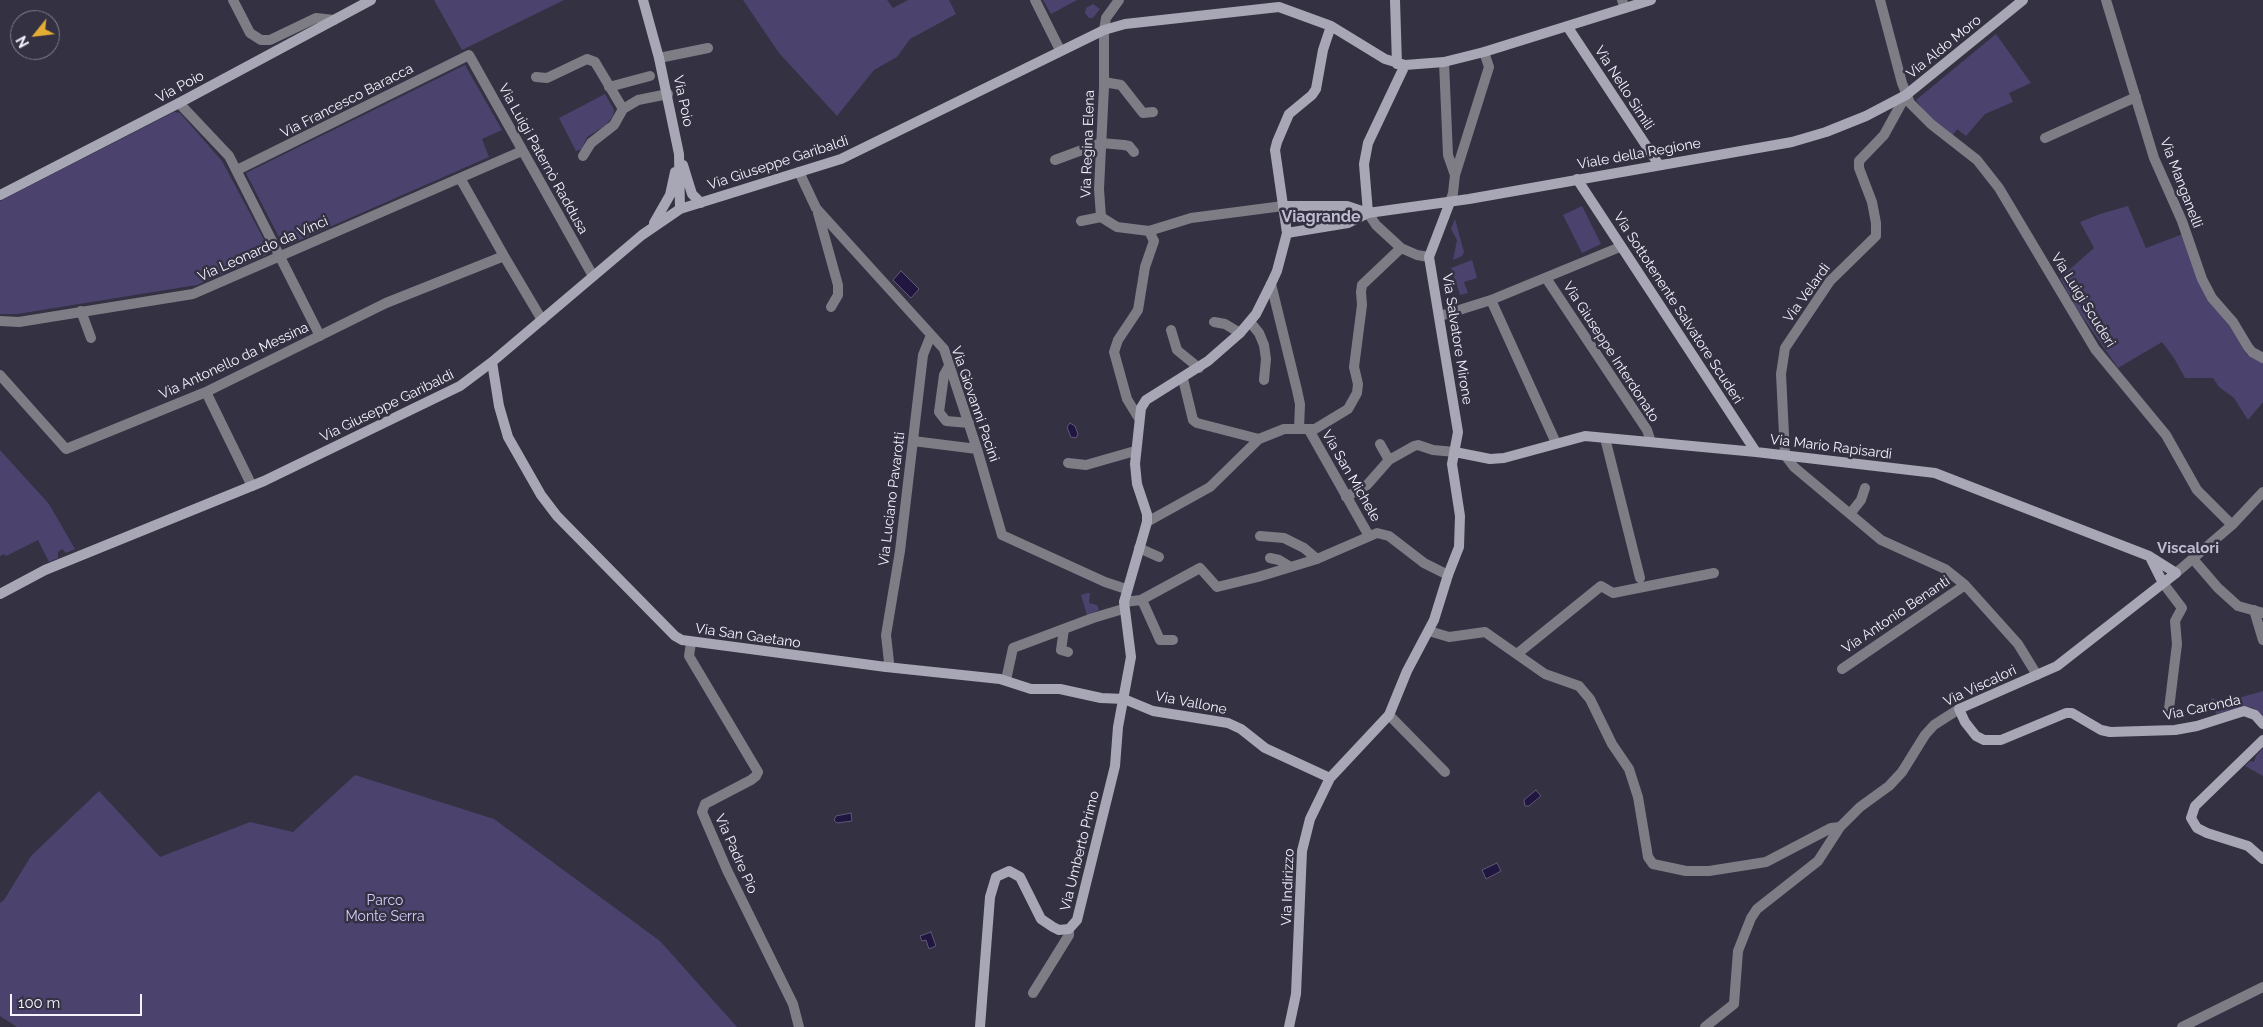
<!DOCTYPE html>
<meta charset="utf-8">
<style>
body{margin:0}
#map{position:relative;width:2263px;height:1027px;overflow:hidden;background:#343142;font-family:Raleway,sans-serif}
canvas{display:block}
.north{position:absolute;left:10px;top:10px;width:50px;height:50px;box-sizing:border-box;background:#343142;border:1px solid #817f8d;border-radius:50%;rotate:241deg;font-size:14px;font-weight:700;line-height:20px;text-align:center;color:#f4f3fe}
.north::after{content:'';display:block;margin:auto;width:18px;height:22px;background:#e4ae35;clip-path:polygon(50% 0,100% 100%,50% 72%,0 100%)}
.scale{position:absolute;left:10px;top:994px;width:132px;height:22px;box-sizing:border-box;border:2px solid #f4f3fe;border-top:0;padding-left:6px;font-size:15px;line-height:18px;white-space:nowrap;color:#f4f3fe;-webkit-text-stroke:4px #343142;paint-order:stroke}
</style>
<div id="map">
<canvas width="2263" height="1027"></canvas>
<div class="north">N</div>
<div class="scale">100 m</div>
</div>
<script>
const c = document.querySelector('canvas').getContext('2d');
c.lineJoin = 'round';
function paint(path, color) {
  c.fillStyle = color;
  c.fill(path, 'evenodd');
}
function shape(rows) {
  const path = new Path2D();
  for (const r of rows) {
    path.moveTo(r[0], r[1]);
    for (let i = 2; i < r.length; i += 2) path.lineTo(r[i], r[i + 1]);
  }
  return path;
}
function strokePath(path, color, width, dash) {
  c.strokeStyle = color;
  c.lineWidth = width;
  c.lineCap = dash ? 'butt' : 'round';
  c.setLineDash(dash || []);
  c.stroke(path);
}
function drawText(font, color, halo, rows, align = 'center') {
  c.font = font + ' Raleway,sans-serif';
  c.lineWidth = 5;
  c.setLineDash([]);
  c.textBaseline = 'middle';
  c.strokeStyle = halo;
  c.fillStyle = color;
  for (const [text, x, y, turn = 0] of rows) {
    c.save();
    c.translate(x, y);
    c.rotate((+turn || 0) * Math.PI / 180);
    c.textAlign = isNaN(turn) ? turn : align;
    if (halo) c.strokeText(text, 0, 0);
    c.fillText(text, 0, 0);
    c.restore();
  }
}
paint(shape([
 [434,0,564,0,462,50],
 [743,0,887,0,893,8,908,0,949,0,956,14,910,39,897,57,874,70,837,116,779,53],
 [1043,0,1077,0,1051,14],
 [1093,4,1100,9,1093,18,1089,18,1085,13,1086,8],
 [1996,34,2031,83,2009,93,2013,102,1985,114,1966,136,1957,129,1953,135,1928,116,1916,100],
 [465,65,502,130,482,139,489,157,284,247,246,173],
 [605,94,614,110,613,116,605,126,587,137,582,149,576,151,559,118],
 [174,112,180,113,222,161,268,247,265,249,267,255,197,285,17,314,0,314,0,201],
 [1582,206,1601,244,1582,253,1563,215],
 [2128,206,2146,248,2183,234,2227,322,2247,355,2263,363,2263,402,2248,420,2234,398,2219,387,2213,378,2185,378,2174,358,2162,342,2118,368,2075,306,2060,278,2094,248,2080,222,2100,214],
 [1455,219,1464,252,1462,256,1453,260,1457,240,1451,229],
 [1472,260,1477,278,1464,282,1468,293,1460,295,1451,268],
 [0,450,49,504,75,549,66,553,62,549,58,552,58,558,49,562,38,540,6,556,4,554,0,556],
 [1087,593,1090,593,1089,603,1097,605,1099,610,1087,615,1081,595],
 [2263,691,2263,716,2253,708,2245,706,2216,714,2211,698,2219,700,2221,703],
 [2263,748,2263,776,2245,766,2250,761,2254,762,2256,756],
 [355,775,494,819,660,941,737,1027,17,1027,0,1016,0,903,4,900,31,856,99,791,160,857,250,822,293,832]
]), '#4b436d');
const water = shape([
 [901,271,919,289,911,298,893,280,901,271],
 [1070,423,1075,426,1078,434,1076,438,1071,437,1070,435,1067,427,1070,423],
 [1536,790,1541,796,1529,806,1525,806,1524,800,1536,790],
 [851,813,852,821,837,823,834,820,836,816,851,813],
 [1497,863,1501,871,1486,879,1482,870,1497,863],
 [931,932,936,946,929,949,926,940,922,941,920,936,931,932]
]);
paint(water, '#211640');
strokePath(water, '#605879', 1);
strokePath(shape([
 [233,0,250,33,261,40,270,40,316,18,334,20],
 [1035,0,1060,50],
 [1119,0,1106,18,1104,30,1104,87,1099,189,1101,217,1117,227,1149,231,1154,241,1145,267,1138,310,1118,340,1114,352,1127,399,1138,417],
 [1622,0,1625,8],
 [1880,0,1902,83,1910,103,1931,124,1977,160,1999,188,2095,349,2166,435,2197,490,2232,525],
 [2106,0,2154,158,2182,221,2202,279,2212,298,2233,322,2248,347,2252,352,2263,358],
 [659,58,708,48],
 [1444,62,1448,155,1455,175],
 [536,77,547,78,587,59,595,62,623,109,638,100,668,94],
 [1104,82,1121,85,1143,113,1153,112],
 [609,87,650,76],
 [1906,95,1884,135,1859,161,1859,168,1872,202,1876,223,1876,236,1830,281,1785,348,1781,374,1785,455,1794,467,1881,540,1945,569,1965,585,2018,644,2037,675],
 [179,103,229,156,320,336],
 [2045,138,2136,97],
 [583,156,591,143,614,125,623,109],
 [1055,160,1101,143,1124,145,1129,146,1134,152],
 [237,170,469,55,593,276],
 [799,172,816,208,944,349,977,449,1002,535,1105,582,1126,589],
 [460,178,504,256,542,320],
 [1450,202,1453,193,1455,175,1489,67,1484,52],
 [818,213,838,285,838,295,831,307],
 [1368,213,1376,225,1401,248,1417,255,1429,257],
 [1081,221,1101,217],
 [1149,231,1191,218,1283,206],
 [1546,278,1647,430,1651,442],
 [1271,284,1297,390,1300,404,1299,429],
 [1491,300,1556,443],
 [81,311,91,338],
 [1440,316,1491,300,1620,247],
 [0,321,19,322,193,294,522,151],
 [1214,322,1225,324,1240,333],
 [1250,322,1259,333,1264,345,1266,359,1264,380],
 [1171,330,1177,350,1199,368],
 [949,366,944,375,939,412,946,421,969,423],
 [0,375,66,449,206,392,386,303,504,256],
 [1183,379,1193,420,1197,423,1259,439],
 [206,392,252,486],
 [1309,430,1369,536],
 [1605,438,1640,578],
 [913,441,977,449],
 [1380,444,1389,460],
 [1068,463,1086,465,1135,451],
 [1346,497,1367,485,1389,460,1414,446,1418,445,1433,450,1455,452],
 [1850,514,1861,500,1865,488],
 [1147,522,1210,487,1259,439,1284,429,1315,429,1348,409,1357,393,1358,384,1354,367,1362,305,1361,292,1362,285,1401,248],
 [1260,536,1284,538,1304,548,1317,559],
 [1139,548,1159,557],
 [1270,558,1279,560,1289,566],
 [2193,559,2218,588,2238,606,2263,613],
 [2176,573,2232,525,2263,492],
 [2163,583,2182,608,2175,621,2177,644,2169,709],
 [1142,600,1160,640,1173,640],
 [1124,602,1141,600,1200,568,1217,587,1258,577,1317,559,1377,533,1389,536,1424,563,1448,575],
 [2254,610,2263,640],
 [1064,629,1061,650,1068,652],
 [1429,631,1449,637,1485,632,1545,674,1579,686,1590,699,1612,744,1629,769,1638,797,1648,857,1653,864,1686,871,1709,871,1766,862,1831,828,1840,827],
 [691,643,689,656,758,772,756,776,751,780,705,804,702,812,727,870,793,1004,799,1027],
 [1517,654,1601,586,1613,593,1714,573],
 [886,667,889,662,886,635,900,551,923,355,931,335],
 [1842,669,1965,585],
 [1006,680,1013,648,1093,618,1123,609],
 [1389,715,1445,772],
 [1033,993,1069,935,1069,929],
 [1705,1027,1734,1004,1738,951,1751,918,1757,909,1818,861,1840,827,1860,807,1889,786,1902,772,1925,735,1934,725,1959,709],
 [2182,1027,2263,987]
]), '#7e7d86', 10);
strokePath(shape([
 [643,0,659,58,679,154,680,209],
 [1395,0,1397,64],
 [1567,26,1659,165],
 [683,165,692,194,701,203],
 [1577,179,1756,452],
 [0,195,179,103,371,0],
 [1283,206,1347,206,1368,213],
 [1368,213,1364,164,1368,143,1405,65],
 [654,223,670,195,675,172],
 [1287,233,1348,223,1368,213,1469,199,1792,142,1826,132,1866,116,1906,95,2023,0],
 [492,362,499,406,508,437,541,495,557,516,675,636,682,640,886,667,1000,679,1031,689,1060,689,1101,698,1124,699,1153,711,1228,723,1241,729,1265,748,1330,778],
 [1455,452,1490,459,1504,458,1585,436,1756,452,1935,473,2149,556,2176,573,2057,666,1959,709,1965,722,1976,736,1984,740,2001,740,2066,713,2072,713,2101,730,2110,732,2175,730,2197,726,2244,711,2255,715,2263,724],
 [2151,559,2163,583],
 [0,594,45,570,264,481,460,386,492,362,642,235,680,209,841,159,1104,30,1125,24,1279,7,1331,26,1385,59,1405,65,1444,62,1484,52,1651,0],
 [2263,740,2195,806,2191,818,2197,828,2207,833,2248,846,2263,859],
 [980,1027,990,897,996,877,1009,871,1020,877,1041,919,1053,927,1059,930,1069,929,1077,920,1115,766,1118,727,1131,657,1124,602,1147,522,1147,514,1137,484,1135,464,1141,408,1146,400,1208,361,1240,333,1256,314,1271,284,1277,271,1287,233,1275,150,1277,142,1289,114,1312,95,1316,89,1323,50,1331,26],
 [1289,1027,1296,994,1302,851,1310,819,1330,778,1389,715,1407,671,1434,620,1448,575,1459,547,1460,516,1452,464,1458,432,1429,257,1450,202]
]), '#a8a7b5', 10);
drawText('14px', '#f4f3fe', '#343142', [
 ["Via Aldo Moro",1944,47,-39],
 ["Via Poio",180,87,-28],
 ["Via Nello Simili",1624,88,57],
 ["Via Francesco Baracca",347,101,-27],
 ["Via Poio",683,101,78],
 ["Via Regina Elena",1088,144,-88],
 ["Viale della Regione",1639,154,-10],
 ["Via Luigi Paternò Raddusa",543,159,61],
 ["Via Giuseppe Garibaldi",778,163,-18],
 ["Via Manganelli",2181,183,69],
 ["Via Leonardo da Vinci",263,249,-24],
 ["Via Velardi",1807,293,-54],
 ["Via Luigi Scuderi",2083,300,58],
 ["Via Sottotenente Salvatore Scuderi",1678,308,57],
 ["Via Salvatore Mirone",1457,339,81],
 ["Via Giuseppe Interdonato",1611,352,57],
 ["Via Antonello da Messina",234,361,-25],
 ["Via Giovanni Pacini",975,404,71],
 ["Via Giuseppe Garibaldi",387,406,-26],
 ["Via Mario Rapisardi",1831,447,7],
 ["Via San Michele",1351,476,60],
 ["Via Luciano Pavarotti",892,499,-83],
 ["Via Antonio Benanti",1896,615,-34],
 ["Via San Gaetano",748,636,8],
 ["Via Viscalori",1980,686,-25],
 ["Via Vallone",1191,703,11],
 ["Via Caronda",2202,708,-12],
 ["Via Umberto Primo",1080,851,-76],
 ["Via Padre Pio",736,854,66],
 ["Via Indirizzo",1288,887,-88]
]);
drawText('14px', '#d3ccfb', '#343142', [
 ["Parco",385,901],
 ["Monte Serra",385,917]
]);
drawText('bold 15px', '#bfbdd1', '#343142', [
 ["Viscalori",2188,548]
]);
drawText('bold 16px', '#bfbdd1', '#343142', [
 ["Viagrande",1321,217]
]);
</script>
